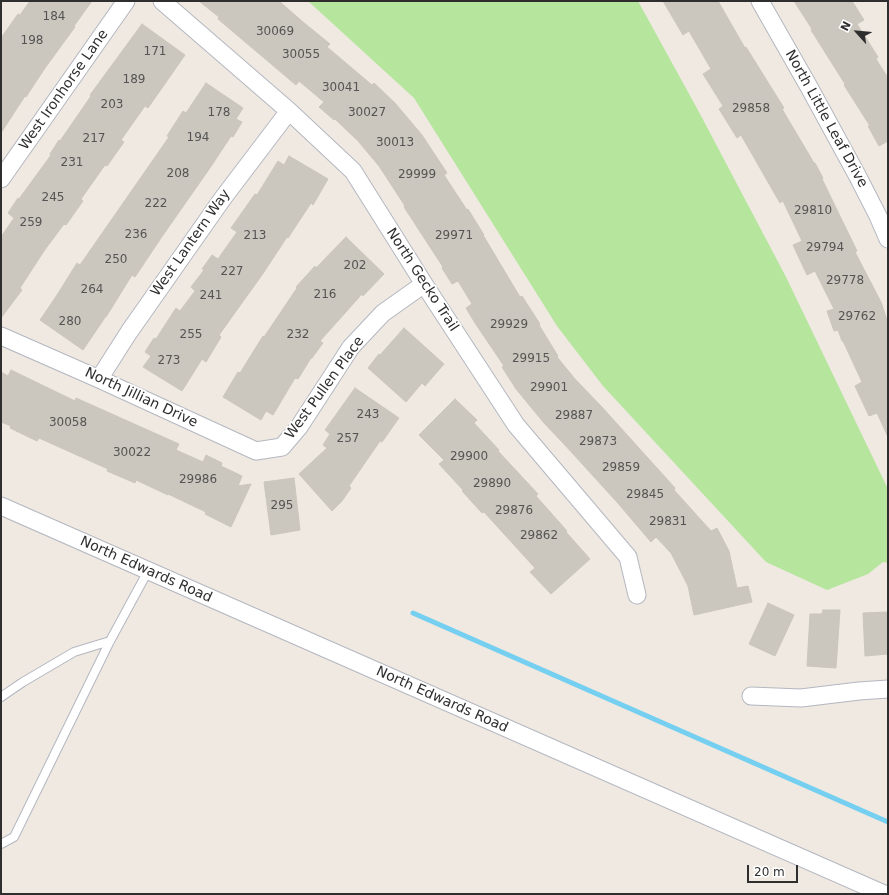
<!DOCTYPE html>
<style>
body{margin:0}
#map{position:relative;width:889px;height:895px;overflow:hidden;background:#efe9e1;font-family:"DejaVu Sans",sans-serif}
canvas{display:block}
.frame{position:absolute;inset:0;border:2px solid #2e2e2e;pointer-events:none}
.north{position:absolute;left:837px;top:12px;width:40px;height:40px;-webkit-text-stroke:3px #fff;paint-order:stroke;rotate:297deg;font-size:11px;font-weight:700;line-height:16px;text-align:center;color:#2e2e2e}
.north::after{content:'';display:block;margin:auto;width:14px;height:18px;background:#2e2e2e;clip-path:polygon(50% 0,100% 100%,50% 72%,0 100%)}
.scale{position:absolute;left:747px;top:865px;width:51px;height:18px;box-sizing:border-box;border:2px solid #2e2e2e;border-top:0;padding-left:5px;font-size:12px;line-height:14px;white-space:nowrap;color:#2e2e2e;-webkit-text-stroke:3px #fff;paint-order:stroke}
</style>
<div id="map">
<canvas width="889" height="895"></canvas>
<div class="frame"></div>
<div class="north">N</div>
<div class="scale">20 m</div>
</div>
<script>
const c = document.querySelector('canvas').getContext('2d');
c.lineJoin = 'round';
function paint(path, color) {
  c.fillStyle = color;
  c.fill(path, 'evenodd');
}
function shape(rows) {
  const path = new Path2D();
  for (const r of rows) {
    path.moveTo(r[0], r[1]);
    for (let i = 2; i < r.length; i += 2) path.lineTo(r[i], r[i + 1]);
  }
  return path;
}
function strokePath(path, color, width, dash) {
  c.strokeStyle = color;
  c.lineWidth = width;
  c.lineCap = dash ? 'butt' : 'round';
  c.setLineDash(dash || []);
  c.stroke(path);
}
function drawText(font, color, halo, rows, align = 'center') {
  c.font = font + ' "DejaVu Sans",sans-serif';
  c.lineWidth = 3.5;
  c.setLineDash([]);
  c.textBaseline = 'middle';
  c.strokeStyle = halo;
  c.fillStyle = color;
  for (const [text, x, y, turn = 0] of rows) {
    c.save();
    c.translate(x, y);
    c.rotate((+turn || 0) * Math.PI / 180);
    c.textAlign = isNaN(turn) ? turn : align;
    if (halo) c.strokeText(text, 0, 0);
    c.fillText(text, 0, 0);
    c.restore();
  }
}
paint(shape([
 [308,1,638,1,699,112,786,277,888,489,888,563,883,562,868,574,827,590,766,562,603,386,557,326,414,98]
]), '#b6e59e');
strokePath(shape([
 [413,613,888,822]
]), '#75cff0', 5);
const building = shape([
 [30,1,92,1,74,26,75,27,45,68,26,97,25,96,1,133,1,38,18,14,20,15,30,1],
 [199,1,279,1,303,22,330,44,327,47,372,85,374,83,395,103,422,135,447,173,444,175,467,210,468,209,484,235,483,235,520,297,522,296,540,324,539,325,558,356,557,357,575,379,601,406,675,488,674,490,711,531,717,528,729,551,737,588,748,586,752,602,694,615,688,586,671,553,656,537,651,542,616,501,563,443,544,423,516,389,502,367,504,366,475,323,466,308,472,304,458,281,452,284,442,268,443,267,404,207,405,206,379,166,358,141,335,119,334,120,319,107,324,102,299,81,296,85,218,19,219,17,199,1],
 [663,1,718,1,745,48,746,47,784,108,782,109,814,163,815,163,823,178,822,179,857,251,855,252,881,302,888,323,888,437,877,413,869,416,855,386,862,382,843,341,842,341,838,330,834,331,827,311,834,309,815,271,807,275,793,245,802,241,783,201,780,203,741,135,737,138,719,109,723,106,703,74,711,69,689,31,683,35,663,1],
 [794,1,852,1,864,20,857,24,878,57,876,59,888,78,888,141,879,146,868,126,870,126,844,85,845,84,811,30,812,29,794,1],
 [142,24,185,55,148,108,145,106,121,140,124,142,107,166,105,165,81,199,83,201,66,225,64,224,44,251,20,288,22,290,1,318,1,237,14,218,8,213,18,198,19,199,51,155,50,154,59,140,60,141,91,96,90,95,142,24],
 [206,83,243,108,236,119,242,122,233,137,231,136,212,165,161,238,135,277,132,275,106,317,106,316,83,350,40,320,57,295,77,263,80,265,169,137,167,136,183,111,186,113,206,83],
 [289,156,328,179,313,205,311,203,288,238,287,237,262,275,219,335,221,337,206,362,202,359,182,391,143,367,151,356,145,352,154,338,156,339,176,308,180,311,195,291,191,287,204,270,202,269,212,255,218,259,237,232,231,228,255,194,257,195,278,161,284,165,289,156],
 [346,237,384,274,363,296,362,294,320,341,323,343,312,358,311,358,298,379,295,378,273,415,266,411,261,420,223,397,238,372,240,373,263,336,264,337,297,288,296,287,315,266,316,268,346,237],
 [404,328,444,364,425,386,422,383,406,402,368,368,379,354,380,355,404,328],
 [11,370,75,401,76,398,179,444,176,450,203,462,206,455,222,463,221,466,242,476,238,486,251,484,231,527,205,514,206,512,168,494,168,495,136,480,135,483,107,471,108,469,39,438,37,441,10,428,11,426,1,422,1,372,8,376,11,370],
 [355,388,399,418,382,442,380,441,349,486,351,488,342,501,332,511,299,474,327,448,323,445,330,434,325,430,355,388],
 [455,399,477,420,474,423,499,450,498,451,538,494,536,496,567,531,566,532,590,559,551,594,530,572,535,568,484,512,482,513,462,491,463,490,439,464,444,460,419,435,455,399],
 [294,478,300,530,271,535,264,482,294,478],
 [768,603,794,615,775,656,749,644,768,603],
 [823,610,840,610,836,668,807,666,810,614,822,614,823,610],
 [888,612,888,654,865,656,863,613,888,612]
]);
paint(building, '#cbc7bf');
strokePath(building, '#cbc5ba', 1);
const lane = shape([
 [1,697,23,682,74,652,110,641],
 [1,844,14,837,110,641,148,571]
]);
const street = shape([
 [162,1,289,111,353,171,424,284,516,425,628,557,637,595],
 [760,1,809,87,857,175,878,216,888,239],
 [1,179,126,1],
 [1,336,99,379,256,451,282,447,299,427,351,347,383,313,424,284],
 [99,379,129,332,223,198,289,111],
 [1,506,884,894],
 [751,696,801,698,859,691,888,689]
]);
strokePath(lane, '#b4b7c1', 10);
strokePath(street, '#b4b7c1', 19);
strokePath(lane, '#fff', 8);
strokePath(street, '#fff', 17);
drawText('12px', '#555452', null, [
 ["184",54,17],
 ["30069",275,32],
 ["198",32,41],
 ["171",155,52],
 ["30055",301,55],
 ["189",134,80],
 ["30041",341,88],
 ["203",112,105],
 ["29858",751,109],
 ["178",219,113],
 ["30027",367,113],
 ["194",198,138],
 ["217",94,139],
 ["30013",395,143],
 ["231",72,163],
 ["208",178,174],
 ["29999",417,175],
 ["245",53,198],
 ["222",156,204],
 ["29810",813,211],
 ["259",31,223],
 ["236",136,235],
 ["213",255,236],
 ["29971",454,236],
 ["29794",825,248],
 ["250",116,260],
 ["202",355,266],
 ["227",232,272],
 ["29778",845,281],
 ["264",92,290],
 ["216",325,295],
 ["241",211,296],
 ["29762",857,317],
 ["280",70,322],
 ["29929",509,325],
 ["255",191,335],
 ["232",298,335],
 ["29915",531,359],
 ["273",169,361],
 ["29901",549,388],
 ["243",368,415],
 ["29887",574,416],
 ["30058",68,423],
 ["257",348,439],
 ["29873",598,442],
 ["30022",132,453],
 ["29900",469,457],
 ["29859",621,468],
 ["29986",198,480],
 ["29890",492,484],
 ["29845",645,495],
 ["295",282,506],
 ["29876",514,511],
 ["29831",668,522],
 ["29862",539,536]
]);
drawText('14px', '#2e2e2e', '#fff', [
 ["West Ironhorse Lane",64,90,-55],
 ["North Little Leaf Drive",826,119,61],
 ["West Lantern Way",191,243,-55],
 ["North Gecko Trail",422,280,57],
 ["West Pullen Place",325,388,-54],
 ["North Jillian Drive",141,398,25],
 ["North Edwards Road",146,570,24],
 ["North Edwards Road",442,700,24]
]);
</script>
